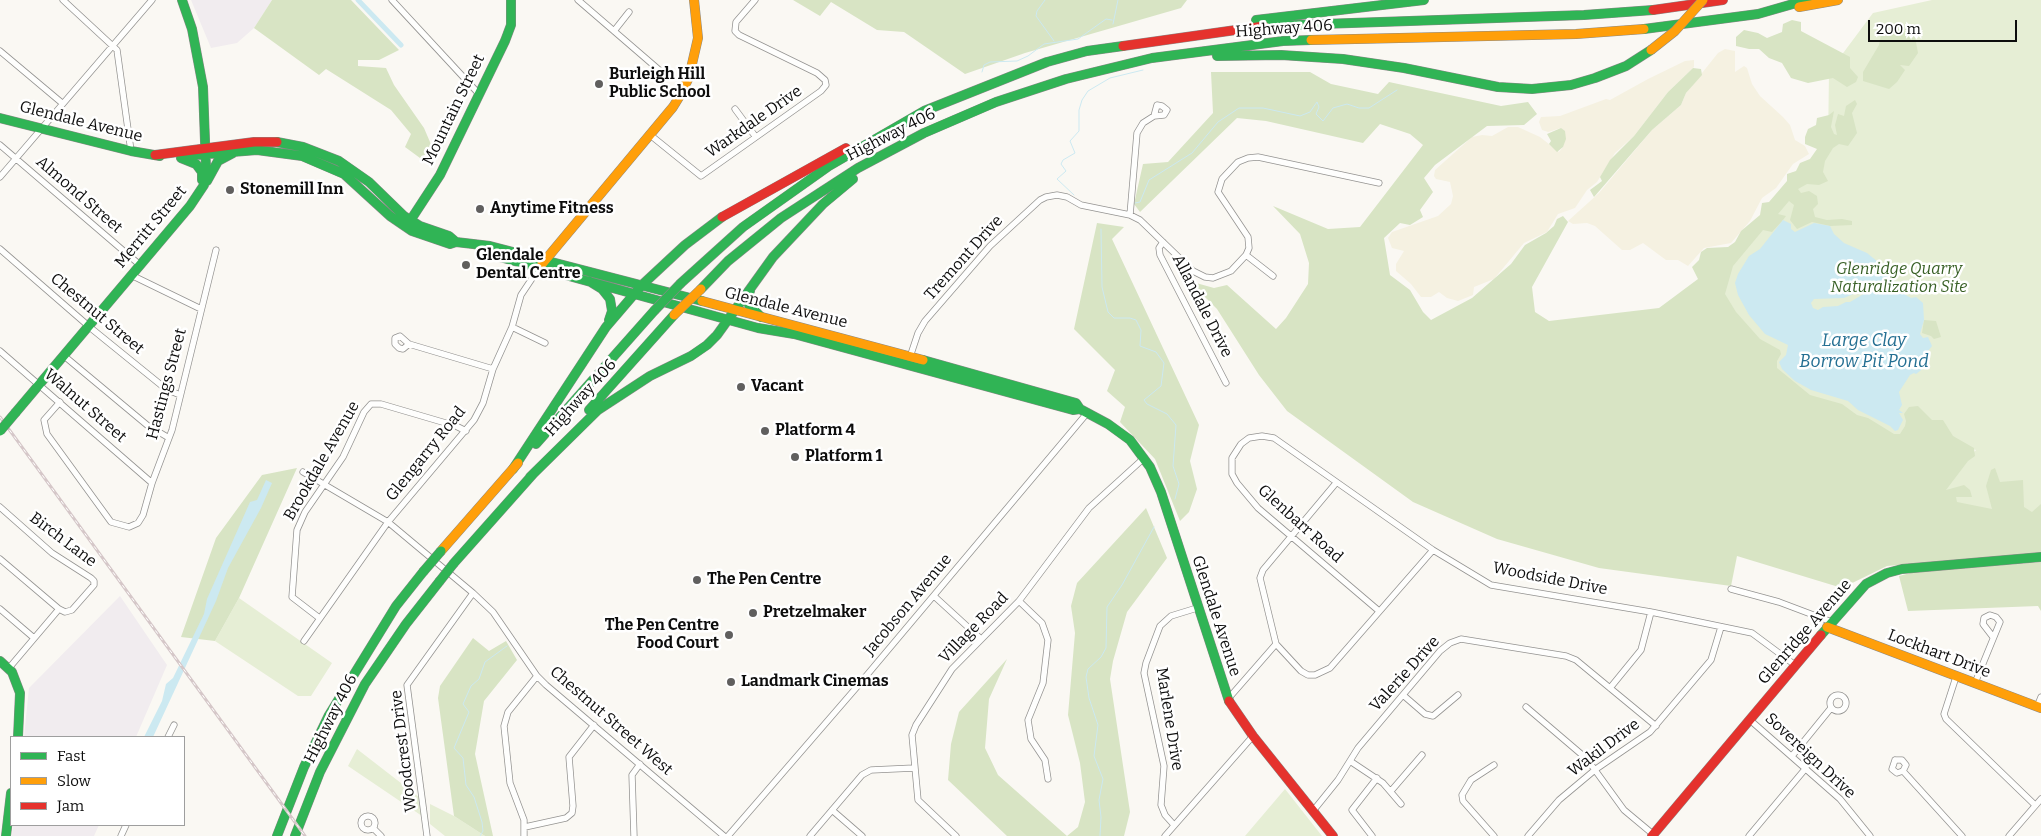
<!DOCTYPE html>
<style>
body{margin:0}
#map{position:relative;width:2041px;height:836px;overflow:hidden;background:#faf8f3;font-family:Bitter,serif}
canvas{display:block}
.legend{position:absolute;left:10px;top:736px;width:175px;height:90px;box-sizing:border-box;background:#fff;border:1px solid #9e9e9e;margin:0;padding:6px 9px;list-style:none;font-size:15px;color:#0d0d0d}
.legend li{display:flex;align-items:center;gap:10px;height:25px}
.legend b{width:25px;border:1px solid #9e9e9e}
.scale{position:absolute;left:1868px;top:20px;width:149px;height:22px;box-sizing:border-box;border:2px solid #0d0d0d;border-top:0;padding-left:6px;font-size:15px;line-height:18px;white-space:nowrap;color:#0d0d0d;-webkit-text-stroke:4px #fff;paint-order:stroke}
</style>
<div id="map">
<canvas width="2041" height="836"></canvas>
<ul class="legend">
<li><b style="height:6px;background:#30b455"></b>Fast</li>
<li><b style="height:6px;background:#ff9f0a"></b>Slow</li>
<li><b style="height:6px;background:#e5322d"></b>Jam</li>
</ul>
<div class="scale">200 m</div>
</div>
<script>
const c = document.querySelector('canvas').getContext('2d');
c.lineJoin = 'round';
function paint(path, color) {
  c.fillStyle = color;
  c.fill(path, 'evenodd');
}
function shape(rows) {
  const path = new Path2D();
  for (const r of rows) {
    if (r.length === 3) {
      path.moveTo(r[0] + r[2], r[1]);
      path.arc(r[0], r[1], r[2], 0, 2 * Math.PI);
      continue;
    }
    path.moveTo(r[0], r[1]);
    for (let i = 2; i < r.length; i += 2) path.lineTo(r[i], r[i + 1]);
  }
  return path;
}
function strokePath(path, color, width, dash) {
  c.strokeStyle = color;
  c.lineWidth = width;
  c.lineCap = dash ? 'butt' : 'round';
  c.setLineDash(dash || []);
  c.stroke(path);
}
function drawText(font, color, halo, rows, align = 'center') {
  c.font = font + ' Bitter,serif';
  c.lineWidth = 5;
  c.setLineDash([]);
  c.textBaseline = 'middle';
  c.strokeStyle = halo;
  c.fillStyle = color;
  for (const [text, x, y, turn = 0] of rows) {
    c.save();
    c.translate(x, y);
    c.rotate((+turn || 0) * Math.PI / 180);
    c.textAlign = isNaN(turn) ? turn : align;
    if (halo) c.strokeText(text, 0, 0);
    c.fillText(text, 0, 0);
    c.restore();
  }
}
paint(shape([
 [191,0,272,0,254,28,237,43,211,48],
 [120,596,167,665,136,737,24,737,29,688],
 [13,825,99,825,94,836,12,836]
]), '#f1ecef');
paint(shape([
 [1725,49,1735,51,1735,72,1744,66,1747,68,1752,84,1760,96,1783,117,1790,125,1795,140,1805,146,1809,154,1793,164,1776,188,1762,198,1750,221,1731,243,1704,248,1688,266,1678,260,1666,260,1643,243,1630,250,1622,250,1595,226,1587,223,1573,224,1568,221,1599,193,1652,130,1681,105,1686,93,1718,53],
 [1694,60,1694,67,1668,92,1634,136,1615,153,1597,182,1587,190,1575,208,1558,214,1547,232,1524,243,1494,279,1474,287,1473,295,1458,301,1447,298,1439,292,1431,297,1421,297,1411,284,1396,271,1396,264,1404,251,1392,248,1388,238,1392,232,1438,216,1451,204,1453,196,1450,182,1436,179,1434,176,1435,170,1472,137,1482,135,1492,136,1508,127,1518,127,1540,137,1559,152,1563,147,1561,128,1548,132,1542,130,1539,122,1541,117,1560,116,1606,99,1610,100,1648,79,1685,61]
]), '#f5f1e1');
paint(shape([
 [1932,0,2041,0,2041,522,1926,507,1976,450,1905,430,1898,440,1652,346,1828,144,1829,72,1873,13],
 [239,598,332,663,311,696,298,696,215,641],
 [357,749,419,797,422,816,348,766],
 [1285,789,1322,836,1245,836],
 [430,804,454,816,485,836,445,836,430,824]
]), '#e6eed5');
paint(shape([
 [272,0,351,0,399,50,379,60,358,60,358,66,386,68,394,85,424,128,433,149,420,158,405,147,411,134,391,110,326,69,319,75,254,28],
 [793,0,1187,0,1181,8,1025,53,965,74,904,32,877,30,831,2,820,16],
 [1792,20,1801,22,1801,31,1850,57,1850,68,1858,77,1856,82,1847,87,1833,78,1808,83,1791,78,1782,63,1769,58,1759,49,1749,49,1736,46,1736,37,1744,30,1758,33,1767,38,1782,32,1783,24],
 [1905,27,1917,30,1915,37,1918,53,1909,66,1900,65,1905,70,1897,82,1889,89,1863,81,1863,72,1879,45,1881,34],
 [1693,68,1701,69,1702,75,1686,93,1681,105,1652,130,1594,197,1590,190,1602,181,1600,177,1610,160,1634,136,1668,92],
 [1211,72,1310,72,1331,84,1378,94,1389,82,1501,106,1528,102,1537,114,1524,125,1487,126,1435,165,1424,178,1433,192,1420,210,1423,217,1410,225,1400,223,1384,238,1390,275,1410,290,1423,312,1431,320,1472,298,1511,264,1525,245,1546,233,1554,226,1557,219,1563,216,1568,222,1532,287,1535,312,1549,321,1659,308,1698,279,1692,267,1699,260,1701,252,1707,248,1728,247,1735,242,1741,231,1760,215,1762,203,1769,202,1787,181,1787,174,1796,171,1800,163,1810,159,1817,149,1805,144,1805,137,1808,129,1816,125,1817,118,1829,115,1834,111,1831,127,1834,134,1837,135,1835,125,1838,114,1844,116,1846,106,1855,100,1857,104,1852,113,1857,133,1848,146,1839,144,1833,148,1825,161,1823,172,1828,181,1819,185,1807,184,1798,189,1801,193,1809,191,1817,196,1818,204,1813,209,1815,217,1827,220,1842,219,1852,221,1852,225,1830,226,1812,222,1797,229,1790,220,1794,205,1789,201,1778,214,1786,216,1783,220,1772,232,1763,230,1733,266,1725,294,1736,312,1760,339,1780,350,1781,354,1777,361,1777,368,1810,395,1842,404,1857,415,1868,418,1894,434,1900,434,1905,426,1906,421,1904,414,1909,407,1918,406,1932,420,1943,420,1953,436,1974,448,1975,456,1968,461,1946,490,1964,485,1970,490,1972,497,1956,497,1957,502,1992,509,1986,486,1991,470,1995,468,2000,482,2023,480,2024,507,2032,512,2041,504,2041,553,1887,566,1842,588,1737,556,1731,586,1599,568,1497,539,1413,502,1287,411,1259,375,1217,309,1189,281,1214,288,1227,285,1276,329,1286,318,1308,284,1309,263,1300,234,1273,206,1328,229,1360,227,1423,145,1410,134,1380,124,1363,143,1266,121,1237,118,1140,212,1134,204,1143,164,1168,162,1213,113],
 [1561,128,1565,131,1566,139,1563,147,1557,152,1549,144,1551,141,1547,134],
 [1097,223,1124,227,1112,239,1199,425,1190,461,1197,489,1189,512,1180,521,1155,459,1120,422,1125,407,1107,391,1115,370,1074,329],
 [1924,320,1936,321,1941,337,1934,339,1931,336,1922,333],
 [297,468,239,598,215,641,181,637,216,538,262,475],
 [1146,508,1167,558,1127,612,1113,661,1110,679,1130,812,1124,836,1067,836,1078,827,1085,802,1080,763,1068,715,1075,633,1071,606,1077,583],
 [2041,562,2041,611,2038,606,1908,611,1899,576,1914,572],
 [473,638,489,651,506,641,517,660,484,701,475,754,493,836,485,836,454,816,438,698,440,686],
 [1007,659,989,699,985,748,998,775,1067,836,1007,836,948,780,951,744,959,712]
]), '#d8e4c4');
paint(shape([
 [1783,220,1791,224,1791,229,1795,232,1814,223,1830,226,1834,234,1844,243,1867,253,1884,267,1899,291,1911,298,1916,297,1923,303,1924,320,1920,334,1923,338,1928,337,1932,346,1928,351,1929,364,1916,374,1914,373,1910,375,1899,392,1902,405,1899,410,1903,413,1899,413,1903,420,1898,430,1895,431,1890,426,1858,410,1848,401,1811,390,1795,381,1782,369,1779,362,1786,355,1788,345,1765,334,1749,315,1738,295,1735,283,1738,274,1749,256,1760,249],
 [1865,289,1867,292,1850,302,1846,302,1838,306,1823,307,1818,310,1813,308,1811,303,1814,299,1844,298],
 [266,480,272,483,261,508,228,568,216,601,153,737,144,737,162,701,166,684,173,678,204,614,207,599,250,502,257,500]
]), '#cce9f1');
strokePath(shape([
 [1045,0,1037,11,1036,16,1054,41],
 [1113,24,1118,0],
 [982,72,984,65,990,62,1017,61,1028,56,1044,44,1078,39,1106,19,1112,20],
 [1074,195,1057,179,1066,171,1061,164,1063,160,1075,153,1070,141,1079,131,1079,110,1082,100,1088,91,1110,78,1143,70],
 [1135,203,1140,202,1149,180,1192,153,1218,122,1239,108,1263,108,1300,116,1310,112,1317,102,1319,107,1316,114,1323,121,1333,108,1347,104,1359,108,1369,108,1397,90],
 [1101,229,1102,287,1108,312,1114,318,1130,318,1136,320,1141,330,1140,346,1156,352,1164,363,1161,386,1144,400,1147,404,1167,414,1176,425,1173,466,1179,484,1175,499],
 [480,836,483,831,482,822,474,797,466,785,463,758,454,748,469,712,463,704,471,686,479,679,485,662,507,646],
 [1100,836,1101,817,1099,800,1103,779,1094,756,1098,725,1089,698,1086,677,1088,669,1101,657,1106,648,1107,607,1122,585,1154,527]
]), '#cce9f1', 1);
strokePath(shape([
 [358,0,401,45]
]), '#cce9f1', 5);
const street = shape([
 [63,0,117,50,131,151],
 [392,0,479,94],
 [578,0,665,75],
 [614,31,629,12],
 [0,51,62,103],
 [735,109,755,136],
 [649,134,701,176,821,91,826,85,825,80,817,73,739,35,735,31,736,22,755,0],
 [0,145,140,265],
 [0,177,152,0],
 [1130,215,1137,133,1143,123,1154,116,1164,115,1167,110,1162,106,1157,105,1154,116],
 [1163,242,1159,248,1160,255,1226,383],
 [0,249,92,329,166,389,180,395],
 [1246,255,1273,276],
 [131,275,201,309],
 [512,327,545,343],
 [409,344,403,349,399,348,395,344,395,338,400,336,409,344,493,369],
 [0,351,152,483],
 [63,355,147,425,169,438],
 [910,357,918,333,925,321,990,246,1040,200,1046,197,1057,195,1067,197,1081,205,1130,215,1140,220,1193,271,1205,277,1213,278,1231,271,1246,255,1249,248,1248,237,1218,192,1222,179,1238,162,1248,158,1258,157,1379,183],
 [60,402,44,420,47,434,111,522,129,527,138,523,143,515,152,483,172,430,216,250],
 [303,472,388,522,473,593,493,612,537,676,546,685,724,836],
 [0,507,52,553,91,578,94,581,94,585,72,610,65,612,59,609,0,559],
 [1731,589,1779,602,1832,622],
 [934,596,981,639],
 [1019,601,1042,623,1048,640,1043,683,1028,720,1031,739,1045,760,1048,779],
 [0,609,34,638],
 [1379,611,1258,508,1237,483,1232,474,1232,458,1241,444,1249,438,1262,436,1274,438,1433,550,1491,585,1651,612,1752,633,1795,665],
 [318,617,292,597,297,530,305,512,343,457,364,412,371,404,381,404,456,426,466,431],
 [304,641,388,522,474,420,483,403,493,369,512,327,521,295,539,268],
 [1276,644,1301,671,1308,675,1315,675,1330,668,1433,550],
 [1276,644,1260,578,1263,570,1336,483],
 [9,668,59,609],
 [1956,677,1944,714,1946,719,2035,805],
 [1975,683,2000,622,1996,617,1990,615,1984,618,1983,624,1993,637],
 [1610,688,1641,650,1651,612],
 [1838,703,8],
 [1403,695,1425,714,1433,716,1458,695],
 [1228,699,1276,644],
 [1526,707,1587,759,1624,810,1654,835],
 [2037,707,2041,697],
 [1750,720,1840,799,1870,836],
 [168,737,174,725],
 [1792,756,1831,708],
 [1895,760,1902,760,1906,765,1903,771,1897,773,1892,769,1895,760],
 [1350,761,1383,783,1401,804],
 [1903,771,1962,836],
 [1391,791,1422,755],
 [832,810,862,836],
 [1313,811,1338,780,1358,748,1440,651,1450,643,1461,639,1566,656,1576,660,1656,726],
 [368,823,7],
 [1174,825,1165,815,1161,805,1164,766,1144,673,1146,663,1160,626,1171,616,1197,608],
 [525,827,566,818,572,813,573,806,569,757,594,725],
 [373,828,381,836],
 [121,836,126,825],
 [427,836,407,685,473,593],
 [524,836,524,820,510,783,504,726,508,712,537,676],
 [634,836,632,775,640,764],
 [728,836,856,688,1088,412],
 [810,836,862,775,871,770,914,768],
 [956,836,918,800,912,735,916,725,952,669,1019,601,1089,508,1143,459],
 [1165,836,1253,736],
 [1372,836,1352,810,1377,778],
 [1494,836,1463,801,1462,795,1471,780,1494,765],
 [1528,836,1559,800,1596,769,1650,732,1711,660,1721,627],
 [1749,836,1806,768],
 [2009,836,2041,799]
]);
const fast = shape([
 [1256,20,1424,0],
 [1264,26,1584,15,1653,10],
 [1644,29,1758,14,1807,0],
 [1217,56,1281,55,1343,59,1404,68,1498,87,1532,89,1571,85,1595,78,1626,66,1651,50],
 [0,118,131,151,160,156],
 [277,142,303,147,339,161,369,182,404,216,420,226,449,236,456,242,490,246,702,301],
 [183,156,257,150,302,156,344,174,390,216,412,231,450,244,456,242],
 [181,158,196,164,202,172,202,180],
 [207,181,218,161,233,153],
 [408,224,440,175,505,41,511,25,511,0],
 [481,246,489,254,758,328,794,334,1073,410,1080,409],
 [589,281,602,289,610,299,612,311,609,320],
 [681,283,743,227,829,166,924,111,1047,62,1087,51,1123,46],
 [701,289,728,261,781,218,858,168,924,133,996,102,1066,79,1152,58,1283,41,1311,40],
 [750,291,747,296,749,305,761,317],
 [923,360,1076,403,1080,409,1108,424,1130,440,1150,467,1161,492,1229,701],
 [589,410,674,315],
 [16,412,190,206,204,185,206,168,203,87,192,29,182,0],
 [536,444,654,311],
 [513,469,606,327,642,285,685,245,722,217],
 [530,477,598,410,650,376,691,356,707,345,717,335,773,257,823,204,853,179],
 [454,563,534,473],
 [1821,635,1866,584,1887,573,1902,569,2041,557],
 [0,661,12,672,20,693,18,737],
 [6,836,11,793],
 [277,836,304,767,329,715,396,606,423,572],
 [295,836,320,772,365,684,406,624,439,582]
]);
const slow = shape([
 [1799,7,1838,0],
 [1311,40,1576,34,1644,29],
 [542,264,673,107,681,94,689,77,698,38,694,0],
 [702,301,923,360],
 [441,551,518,463],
 [1827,627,2041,708]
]);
const jam = shape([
 [1653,10,1723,0],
 [1123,46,1264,26],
 [155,155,254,142,277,142],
 [722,217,846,148],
 [1229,701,1253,736,1333,836],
 [1652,836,1821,635]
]);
strokePath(street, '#949391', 7);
strokePath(fast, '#8a8987', 10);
strokePath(slow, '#8a8987', 10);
strokePath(jam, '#8a8987', 10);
strokePath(street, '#fefefd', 5.5);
strokePath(fast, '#30b455', 9);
strokePath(slow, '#ff9f0a', 9);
strokePath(jam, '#e5322d', 9);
const rail = shape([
 [0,417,305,836]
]);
strokePath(rail, '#d5c7c8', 3);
strokePath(rail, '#fff', 1, [4]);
const fastBridge = shape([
 [654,311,681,283],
 [0,431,16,412],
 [423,572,441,551],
 [439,582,454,563]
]);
const slowBridge = shape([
 [1651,50,1675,31,1703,0],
 [674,315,701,289]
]);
strokePath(fastBridge, '#8a8987', 10, []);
strokePath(slowBridge, '#8a8987', 10, []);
strokePath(fastBridge, '#30b455', 9);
strokePath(slowBridge, '#ff9f0a', 9);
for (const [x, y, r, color] of [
 [599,84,5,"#605f5e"],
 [230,190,5,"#605f5e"],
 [480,209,5,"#605f5e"],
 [466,265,5,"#605f5e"],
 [741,387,5,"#605f5e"],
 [765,431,5,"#605f5e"],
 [795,457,5,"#605f5e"],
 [697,580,5,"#605f5e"],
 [753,613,5,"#605f5e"],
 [729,635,5,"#605f5e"],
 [731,682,5,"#605f5e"]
]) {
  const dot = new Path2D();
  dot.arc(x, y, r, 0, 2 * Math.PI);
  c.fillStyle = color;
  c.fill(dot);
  strokePath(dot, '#fff', 2);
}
drawText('16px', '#0d0d0d', '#fff', [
 ["Highway 406",1284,29,-4],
 ["Mountain Street",454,110,-64],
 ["Glendale Avenue",81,122,14],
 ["Warkdale Drive",754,122,-35],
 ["Highway 406",891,135,-27],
 ["Almond Street",79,195,41],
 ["Merritt Street",151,227,-50],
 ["Tremont Drive",964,258,-48],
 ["Allandale Drive",1202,306,63],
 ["Glendale Avenue",786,308,14],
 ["Chestnut Street",97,314,40],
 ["Hastings Street",167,384,-75],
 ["Highway 406",581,398,-48],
 ["Walnut Street",85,406,41],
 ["Glengarry Road",426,454,-51],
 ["Brookdale Avenue",322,461,-60],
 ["Glenbarr Road",1300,524,42],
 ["Birch Lane",63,540,37],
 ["Woodside Drive",1550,579,11],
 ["Jacobson Avenue",908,605,-50],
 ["Glendale Avenue",1216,616,72],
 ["Village Road",974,628,-46],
 ["Glenridge Avenue",1805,632,-49],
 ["Lockhart Drive",1939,654,21],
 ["Valerie Drive",1405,674,-48],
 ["Highway 406",331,719,-63],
 ["Marlene Drive",1169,719,81],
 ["Chestnut Street West",611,721,41],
 ["Wakil Drive",1604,748,-37],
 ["Woodcrest Drive",404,751,-97],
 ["Sovereign Drive",1810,756,43]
]);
drawText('bold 16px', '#0d0d0d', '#fff', [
 ["Burleigh Hill",609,75],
 ["Public School",609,93],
 ["Stonemill Inn",240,190],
 ["Anytime Fitness",490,209],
 ["Glendale",476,256],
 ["Dental Centre",476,274],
 ["Vacant",751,387],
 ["Platform 4",775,431],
 ["Platform 1",805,457],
 ["The Pen Centre",707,580],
 ["Pretzelmaker",763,613],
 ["The Pen Centre",719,626,"right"],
 ["Food Court",719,644,"right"],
 ["Landmark Cinemas",741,682]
], 'left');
drawText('italic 16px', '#375f24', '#fff', [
 ["Glenridge Quarry",1899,270],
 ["Naturalization Site",1899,288]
]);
drawText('italic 18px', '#246f92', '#fff', [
 ["Large Clay",1864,341],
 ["Borrow Pit Pond",1864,362]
]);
</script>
